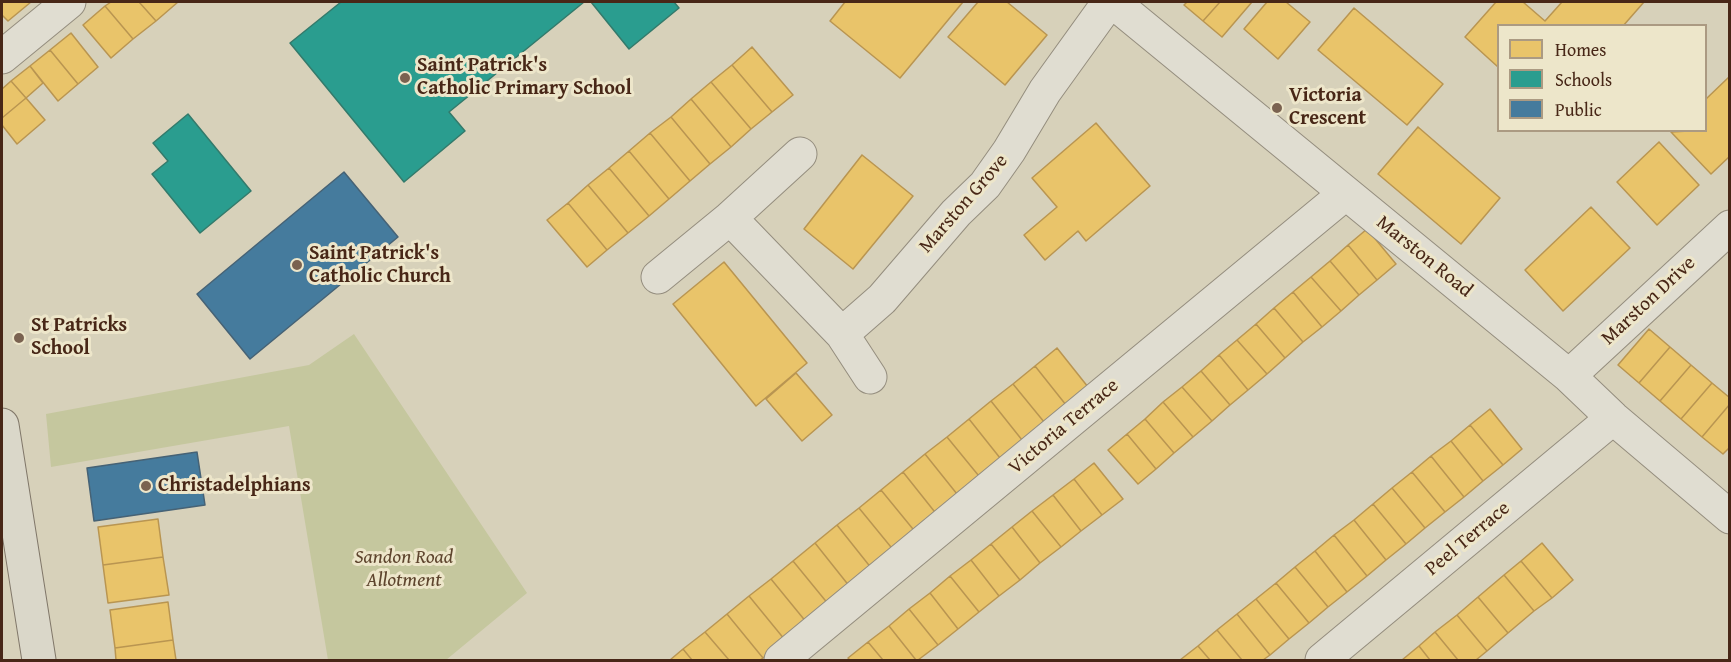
<!DOCTYPE html>
<style>
body{margin:0}
#map{position:relative;width:1731px;height:662px;overflow:hidden;background:#d7d1ba;font-family:"Gentium Book Plus",serif}
canvas{display:block}
.frame{position:absolute;inset:0;border:3px solid #482717;pointer-events:none}
.legend{position:absolute;left:1497px;top:24px;width:210px;height:108px;box-sizing:border-box;background:#ede6ca;border:2px solid #ab9a82;margin:0;padding:8px 10px;list-style:none;font-size:18px;color:#482717}
.legend li{display:flex;align-items:center;gap:12px;height:30px}
.legend b{width:30px;border:2px solid #ab9a82}
</style>
<div id="map">
<canvas width="1731" height="662"></canvas>
<div class="frame"></div>
<ul class="legend">
<li><b style="height:16px;background:#e9c46a"></b>Homes</li>
<li><b style="height:16px;background:#2a9d8f"></b>Schools</li>
<li><b style="height:16px;background:#457b9d"></b>Public</li>
</ul>
</div>
<script>
const c = document.querySelector('canvas').getContext('2d');
c.lineJoin = 'round';
function paint(path, color) {
  c.fillStyle = color;
  c.fill(path, 'evenodd');
}
function shape(rows) {
  const path = new Path2D();
  for (const r of rows) {
    path.moveTo(r[0], r[1]);
    for (let i = 2; i < r.length; i += 2) path.lineTo(r[i], r[i + 1]);
  }
  return path;
}
function strokePath(path, color, width, dash) {
  c.strokeStyle = color;
  c.lineWidth = width;
  c.lineCap = dash ? 'butt' : 'round';
  c.setLineDash(dash || []);
  c.stroke(path);
}
function drawText(font, color, halo, rows, align = 'center') {
  c.font = font + ' "Gentium Book Plus",serif';
  c.lineWidth = 6;
  c.setLineDash([]);
  c.textBaseline = 'middle';
  c.strokeStyle = halo;
  c.fillStyle = color;
  for (const [text, x, y, turn = 0] of rows) {
    c.save();
    c.translate(x, y);
    c.rotate((+turn || 0) * Math.PI / 180);
    c.textAlign = isNaN(turn) ? turn : align;
    if (halo) c.strokeText(text, 0, 0);
    c.fillText(text, 0, 0);
    c.restore();
  }
}
paint(shape([
 [354,334,527,593,446,660,328,660,289,426,51,467,46,414,309,365]
]), '#c5c79e');
const homes = shape([
 [2,2,31,2,8,21,2,15,2,2],
 [111,2,139,2,156,21,133,39,105,6,111,2],
 [139,2,178,2,156,21,139,2],
 [845,2,963,2,900,78,830,21,845,2],
 [978,2,1007,2,1047,35,1005,85,948,37,978,2],
 [1187,2,1220,2,1203,21,1184,5,1187,2],
 [1220,2,1252,2,1222,37,1203,21,1220,2],
 [1267,2,1286,2,1310,22,1278,59,1244,29,1267,2],
 [1496,2,1523,2,1545,21,1562,2,1644,2,1623,26,1498,26,1498,67,1465,37,1496,2],
 [105,6,133,39,111,58,83,25,105,6],
 [1354,8,1443,84,1407,125,1318,50,1354,8],
 [71,33,98,67,78,84,50,50,71,33],
 [752,47,793,95,772,112,732,65,752,47],
 [50,50,78,84,58,101,30,66,50,50],
 [732,65,772,112,751,129,711,82,732,65],
 [30,66,43,83,26,98,11,81,30,66],
 [1730,76,1730,156,1711,174,1671,132,1706,130,1706,99,1730,76],
 [11,81,26,98,2,118,2,89,11,81],
 [711,82,751,129,731,147,691,99,711,82],
 [26,98,45,120,17,144,2,125,2,118,26,98],
 [691,99,731,147,710,164,671,117,691,99],
 [671,117,710,164,690,181,650,133,671,117],
 [1096,123,1150,186,1086,241,1078,231,1045,260,1024,235,1057,207,1032,178,1096,123],
 [1418,127,1500,198,1461,244,1378,174,1418,127],
 [650,133,690,181,669,199,629,151,650,133],
 [1659,142,1699,185,1657,225,1617,182,1659,142],
 [629,151,669,199,649,216,609,168,629,151],
 [862,155,913,196,853,269,804,229,862,155],
 [609,168,649,216,628,233,588,185,609,168],
 [588,185,628,233,607,250,568,203,588,185],
 [568,203,607,250,587,267,547,220,568,203],
 [1591,207,1630,248,1563,311,1525,270,1591,207],
 [1367,229,1396,264,1377,280,1348,245,1367,229],
 [1348,245,1377,280,1359,295,1330,261,1348,245],
 [1330,261,1359,295,1341,311,1311,277,1330,261],
 [724,262,807,363,756,406,673,304,724,262],
 [1311,277,1341,311,1322,327,1293,292,1311,277],
 [1293,292,1322,327,1303,342,1274,308,1293,292],
 [1274,308,1303,342,1285,358,1256,324,1274,308],
 [1256,324,1285,358,1267,374,1237,340,1256,324],
 [1649,329,1670,347,1639,383,1618,365,1649,329],
 [1237,340,1267,374,1248,390,1219,355,1237,340],
 [1670,347,1691,365,1660,401,1639,383,1670,347],
 [1057,348,1092,392,1070,410,1035,366,1057,348],
 [1219,355,1248,390,1230,405,1201,371,1219,355],
 [1691,365,1712,383,1681,419,1660,401,1691,365],
 [1035,366,1070,410,1049,428,1013,384,1035,366],
 [1201,371,1230,405,1212,421,1182,387,1201,371],
 [796,373,832,415,802,441,766,399,796,373],
 [1712,383,1730,398,1730,404,1702,437,1681,419,1712,383],
 [1013,384,1049,428,1026,445,991,401,1013,384],
 [1182,387,1212,421,1193,437,1163,402,1182,387],
 [991,401,1026,445,1004,463,969,419,991,401],
 [1163,402,1193,437,1174,453,1145,419,1163,402],
 [1730,404,1730,447,1723,454,1702,437,1730,404],
 [1490,409,1522,449,1503,465,1470,425,1490,409],
 [969,419,1004,463,983,481,947,437,969,419],
 [1145,419,1174,453,1156,469,1127,434,1145,419],
 [1470,425,1503,465,1483,481,1451,441,1470,425],
 [1127,434,1156,469,1138,484,1108,450,1127,434],
 [947,437,983,481,961,499,925,454,947,437],
 [1451,441,1483,481,1464,497,1431,456,1451,441],
 [925,454,961,499,938,516,903,472,925,454],
 [1431,456,1464,497,1445,512,1412,472,1431,456],
 [1094,463,1123,499,1102,515,1074,479,1094,463],
 [903,472,938,516,917,534,881,490,903,472],
 [1412,472,1445,512,1425,528,1392,488,1412,472],
 [1074,479,1102,515,1081,531,1053,495,1074,479],
 [1392,488,1425,528,1406,544,1373,504,1392,488],
 [881,490,917,534,895,552,859,508,881,490],
 [1053,495,1081,531,1061,547,1032,511,1053,495],
 [1373,504,1406,544,1386,560,1354,520,1373,504],
 [859,508,895,552,872,569,837,525,859,508],
 [1032,511,1061,547,1040,563,1012,527,1032,511],
 [158,519,163,557,103,565,98,527,158,519],
 [1354,520,1386,560,1367,576,1334,535,1354,520],
 [837,525,872,569,850,587,815,543,837,525],
 [1012,527,1040,563,1020,580,991,544,1012,527],
 [1334,535,1367,576,1347,592,1315,551,1334,535],
 [815,543,850,587,829,605,793,561,815,543],
 [1542,543,1573,580,1552,598,1521,561,1542,543],
 [991,544,1020,580,999,596,971,560,991,544],
 [1315,551,1347,592,1328,607,1295,567,1315,551],
 [163,557,169,595,108,603,103,565,163,557],
 [971,560,999,596,979,612,950,576,971,560],
 [793,561,829,605,807,623,771,579,793,561],
 [1521,561,1552,598,1534,611,1504,575,1521,561],
 [1295,567,1328,607,1309,623,1276,583,1295,567],
 [1504,575,1534,611,1508,633,1478,597,1504,575],
 [950,576,979,612,958,629,930,593,950,576],
 [771,579,807,623,785,640,749,596,771,579],
 [1276,583,1309,623,1289,639,1256,599,1276,583],
 [930,593,958,629,938,645,909,609,930,593],
 [749,596,785,640,763,658,727,614,749,596],
 [1478,597,1508,633,1487,651,1457,615,1478,597],
 [1256,599,1289,639,1270,655,1237,614,1256,599],
 [168,602,173,640,115,648,110,610,168,602],
 [909,609,938,645,918,660,916,660,889,626,909,609],
 [727,614,763,658,760,660,729,660,705,632,727,614],
 [1237,614,1270,655,1263,660,1242,660,1217,630,1237,614],
 [1457,615,1487,651,1476,660,1458,660,1435,632,1457,615],
 [889,626,916,660,883,660,868,642,889,626],
 [1217,630,1242,660,1210,660,1198,646,1217,630],
 [705,632,729,660,692,660,683,649,705,632],
 [1435,632,1458,660,1430,660,1419,646,1435,632],
 [173,640,176,660,116,660,115,648,173,640],
 [868,642,883,660,850,660,848,658,868,642],
 [1198,646,1210,660,1180,660,1198,646],
 [1419,646,1430,660,1402,660,1419,646],
 [683,649,692,660,670,660,683,649]
]);
paint(homes, '#e9c46a');
strokePath(homes, '#b99551', 1.5);
const schools = shape([
 [341,2,584,2,449,112,465,131,404,182,290,43,341,2],
 [591,2,674,2,679,8,629,49,591,2],
 [188,114,251,191,200,233,152,174,168,161,153,143,188,114]
]);
paint(schools, '#2a9d8f');
strokePath(schools, '#337a6b', 1.5);
const public = shape([
 [344,172,398,237,250,359,197,294,344,172],
 [197,452,205,505,94,521,87,468,197,452]
]);
paint(public, '#457b9d');
strokePath(public, '#466275', 1.5);
const minor = shape([
 [1113,2,1569,376,1613,418,1730,517],
 [2,57,69,2],
 [730,218,800,154],
 [658,277,730,218,842,334,882,299,956,213,985,185,1009,151,1045,91,1109,2],
 [842,334,870,377],
 [1569,376,1730,227],
 [781,660,1346,193],
 [1322,660,1613,418]
]);
const major = shape([
 [2,425,39,660]
]);
strokePath(minor, '#948d7e', 35);
strokePath(major, '#807769', 35);
strokePath(minor, '#e0ddd1', 33);
strokePath(major, '#dad7c9', 33);
for (const [x, y, r, color] of [
 [405,78,6,"#7a6250"],
 [1277,108,6,"#7a6250"],
 [297,265,6,"#7a6250"],
 [19,338,6,"#7a6250"],
 [146,486,6,"#7a6250"]
]) {
  const dot = new Path2D();
  dot.arc(x, y, r, 0, 2 * Math.PI);
  c.fillStyle = color;
  c.fill(dot);
  strokePath(dot, '#ede6ca', 2);
}
drawText('bold 20px', '#482717', '#ede6ca', [
 ["Saint Patrick's",417,66],
 ["Catholic Primary School",417,89],
 ["Victoria",1289,96],
 ["Crescent",1289,119],
 ["Saint Patrick's",309,254],
 ["Catholic Church",309,277],
 ["St Patricks",31,326],
 ["School",31,349],
 ["Christadelphians",158,486]
], 'left');
drawText('20px', '#482717', '#ede6ca', [
 ["Marston Grove",964,204,-49],
 ["Marston Road",1424,257,39],
 ["Marston Drive",1649,301,-43],
 ["Victoria Terrace",1064,427,-40],
 ["Peel Terrace",1468,539,-40]
]);
drawText('italic 20px', '#5e452e', '#ede6ca', [
 ["Sandon Road",404,558],
 ["Allotment",404,581]
]);
</script>
